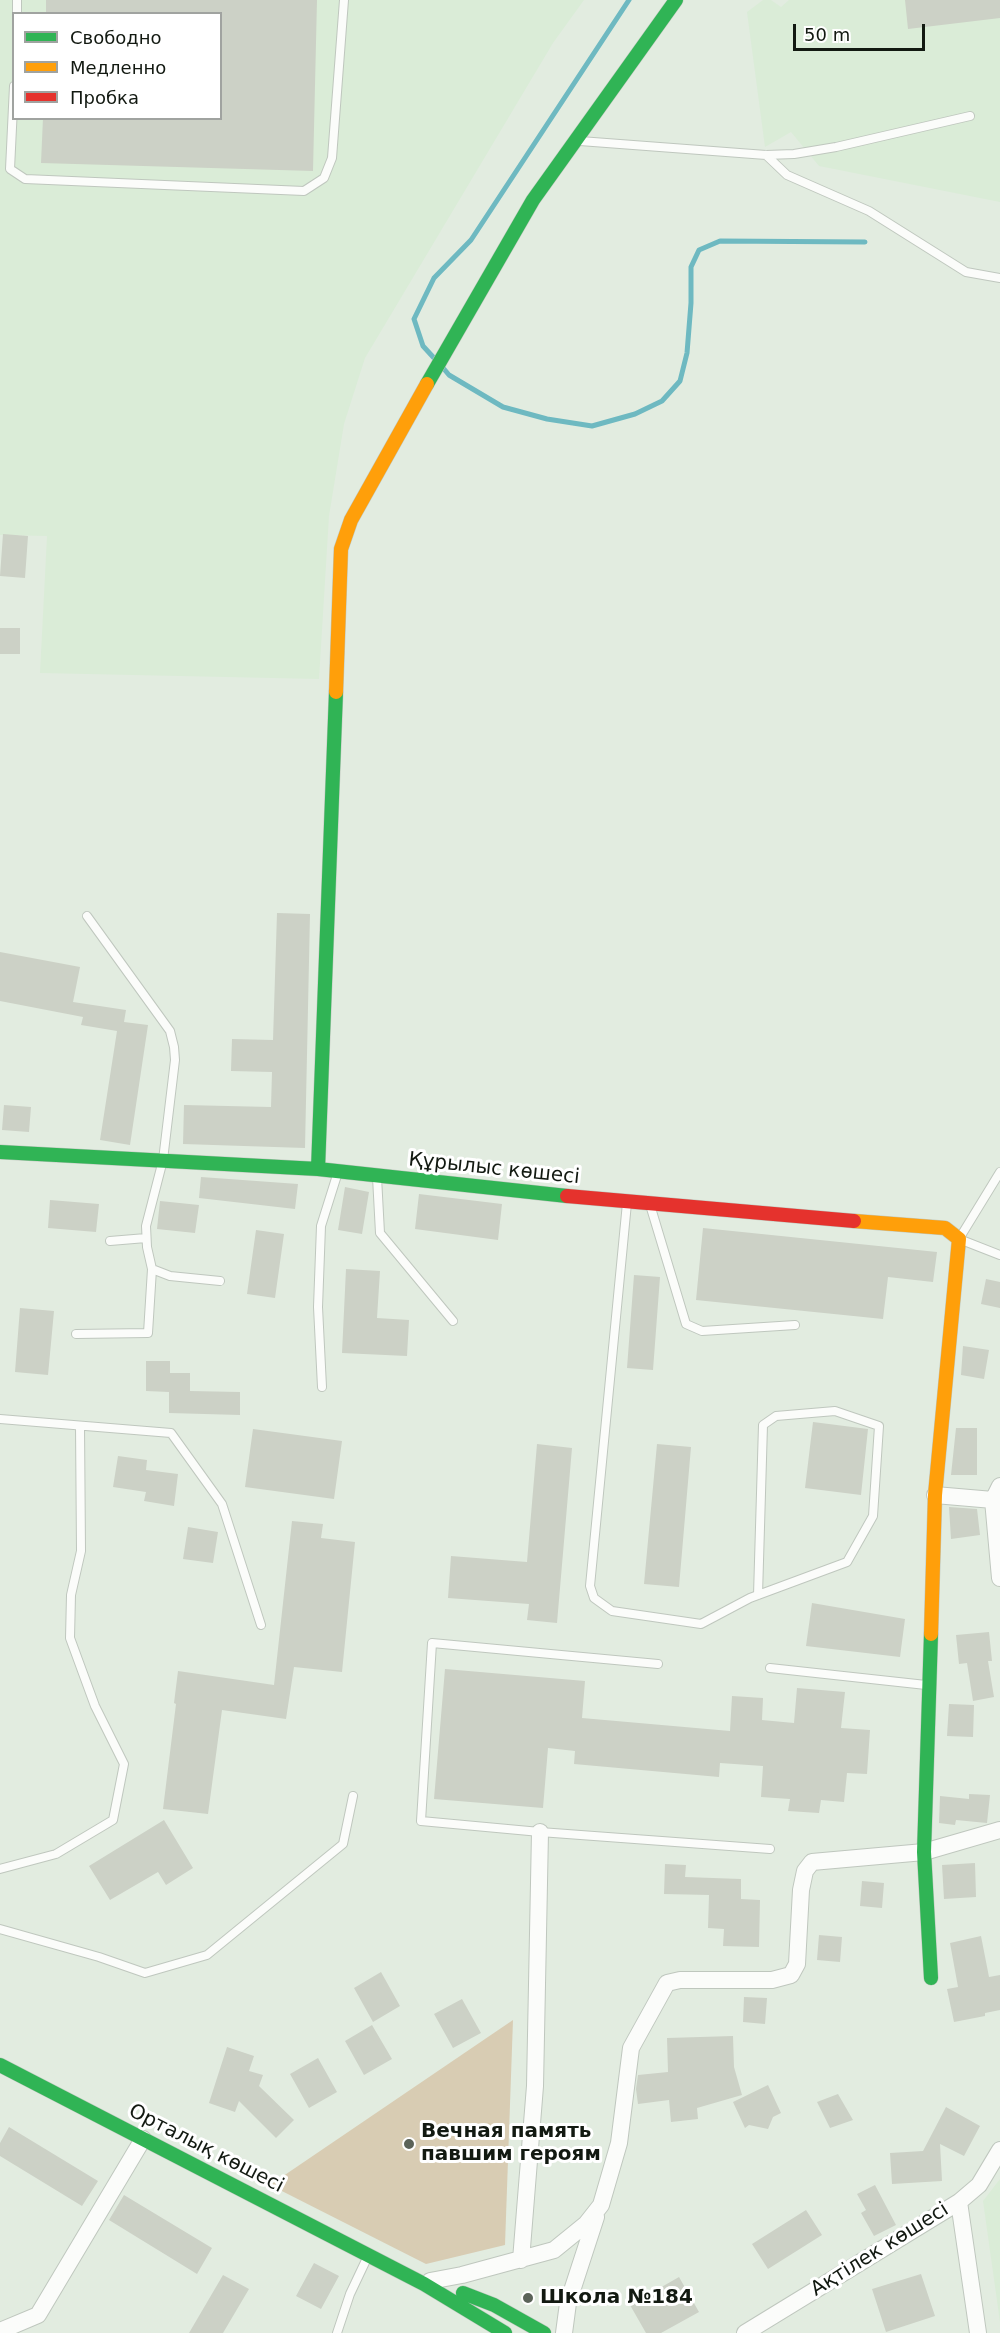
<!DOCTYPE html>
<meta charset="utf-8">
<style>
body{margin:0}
#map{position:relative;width:1000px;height:2333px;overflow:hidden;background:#e2ece0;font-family:"DejaVu Sans",sans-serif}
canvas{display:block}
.legend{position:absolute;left:12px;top:12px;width:210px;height:108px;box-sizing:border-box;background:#fff;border:2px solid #a0a3a0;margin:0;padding:8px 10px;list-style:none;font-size:18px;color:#121911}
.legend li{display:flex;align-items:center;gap:12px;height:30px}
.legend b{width:30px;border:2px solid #a0a3a0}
.scale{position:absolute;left:793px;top:24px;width:132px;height:27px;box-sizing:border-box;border:3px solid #121911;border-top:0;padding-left:8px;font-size:18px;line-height:21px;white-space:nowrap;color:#121911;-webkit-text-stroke:4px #fff;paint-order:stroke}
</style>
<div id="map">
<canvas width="1000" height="2333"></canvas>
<ul class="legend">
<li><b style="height:8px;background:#30b455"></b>Свободно</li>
<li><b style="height:8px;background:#ff9f0a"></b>Медленно</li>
<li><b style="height:8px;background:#e5322d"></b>Пробка</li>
</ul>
<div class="scale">50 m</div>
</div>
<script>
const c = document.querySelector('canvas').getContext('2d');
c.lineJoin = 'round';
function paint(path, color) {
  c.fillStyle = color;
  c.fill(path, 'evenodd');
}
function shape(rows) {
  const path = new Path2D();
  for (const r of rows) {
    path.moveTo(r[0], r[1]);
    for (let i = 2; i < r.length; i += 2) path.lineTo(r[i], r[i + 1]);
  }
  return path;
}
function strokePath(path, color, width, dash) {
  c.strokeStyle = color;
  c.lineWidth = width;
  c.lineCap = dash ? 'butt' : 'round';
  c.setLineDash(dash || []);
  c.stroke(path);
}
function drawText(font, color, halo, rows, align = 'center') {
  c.font = font + ' "DejaVu Sans",sans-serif';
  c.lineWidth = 6;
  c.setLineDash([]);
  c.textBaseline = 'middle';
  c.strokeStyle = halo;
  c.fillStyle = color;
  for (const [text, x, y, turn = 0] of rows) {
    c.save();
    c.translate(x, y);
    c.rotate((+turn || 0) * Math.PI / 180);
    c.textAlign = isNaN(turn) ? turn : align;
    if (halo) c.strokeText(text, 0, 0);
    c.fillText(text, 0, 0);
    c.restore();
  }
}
paint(shape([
 [0,0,584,0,553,43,365,358,344,424,329,516,319,679,40,673,47,536,0,535],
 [14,14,220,14,220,118,14,118],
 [763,0,771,0,781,7,789,0,1000,0,1000,202,819,166,791,132,765,147,747,12],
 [1000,2179,1000,2322,983,2201]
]), '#daecd7');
paint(shape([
 [513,2020,505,2245,426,2264,270,2185]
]), '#d8ccb3');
strokePath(shape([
 [434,358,423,346,414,319,434,278,471,240,629,0],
 [444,369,449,375,503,407,547,419,592,426,635,414,662,401,680,381,687,353,691,303,691,267,699,250,720,241,865,242]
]), '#6eb9c1', 5);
paint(shape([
 [46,0,317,0,313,171,41,163,43,118,220,118,220,14,46,14],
 [905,0,1000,0,1000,18,908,29],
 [3,534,28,536,25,578,0,576],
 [0,628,20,628,20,654,0,654],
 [277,913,310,914,305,1148,183,1144,184,1105,271,1107,272,1072,231,1071,232,1039,273,1040],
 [0,952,80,967,73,1002,126,1010,124,1022,148,1025,130,1145,100,1140,117,1031,81,1025,83,1017,0,1001],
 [4,1105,31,1107,29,1132,2,1130],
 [201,1177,298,1184,295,1209,199,1198],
 [345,1187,369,1192,362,1234,338,1230],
 [419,1194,502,1204,498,1240,415,1229],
 [50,1200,99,1204,96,1232,48,1228],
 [160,1201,199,1205,195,1233,157,1229],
 [703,1228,937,1252,933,1282,888,1277,883,1319,696,1300],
 [256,1230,284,1234,275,1298,247,1294],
 [346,1269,380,1271,377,1318,409,1320,407,1356,342,1353],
 [634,1275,660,1277,653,1370,627,1368],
 [986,1279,1000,1282,1000,1308,981,1304],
 [20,1308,54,1311,48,1375,15,1372],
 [963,1346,989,1350,984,1379,961,1375],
 [146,1361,170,1361,170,1373,190,1373,190,1391,240,1392,240,1415,169,1413,169,1392,146,1391],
 [813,1422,868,1429,861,1495,805,1488],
 [956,1428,977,1428,977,1475,951,1475],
 [253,1429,342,1441,334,1499,245,1487],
 [537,1444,572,1448,557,1623,527,1620,529,1604,448,1598,451,1556,527,1562],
 [657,1444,691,1447,679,1587,644,1584],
 [118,1456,147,1460,146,1470,178,1474,174,1506,144,1501,146,1492,113,1487],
 [949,1507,977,1509,980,1535,951,1539],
 [292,1521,323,1524,321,1538,355,1542,342,1672,294,1667,286,1719,222,1710,208,1814,163,1809,176,1704,174,1703,178,1671,274,1685],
 [188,1527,218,1532,213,1563,183,1559],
 [812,1603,905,1619,900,1657,806,1646],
 [989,1632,992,1661,988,1661,994,1697,973,1701,967,1663,959,1664,956,1635],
 [445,1669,585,1681,582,1718,730,1731,732,1696,763,1698,762,1720,794,1723,797,1688,845,1692,841,1728,870,1730,867,1774,847,1773,844,1802,821,1800,819,1813,788,1811,790,1799,761,1797,763,1766,720,1763,719,1777,574,1764,575,1751,548,1748,543,1808,434,1799],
 [949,1704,974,1705,973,1737,947,1736],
 [969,1794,990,1795,987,1823,956,1820,955,1825,939,1823,940,1796,969,1799],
 [164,1820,193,1868,166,1885,158,1872,110,1900,89,1866],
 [975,1863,976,1897,944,1899,942,1865],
 [665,1864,686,1865,685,1877,741,1879,741,1899,760,1900,759,1947,723,1946,724,1929,708,1928,709,1895,664,1894],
 [862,1881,884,1883,882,1908,860,1906],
 [819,1935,842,1937,840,1962,817,1960],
 [981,1936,989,1977,1000,1975,1000,2010,985,2013,985,2016,954,2022,947,1989,958,1987,950,1943],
 [381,1972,400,2006,373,2022,354,1988],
 [744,1997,767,1998,765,2024,743,2022],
 [462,1999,481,2033,453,2048,434,2014],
 [372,2025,392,2059,364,2075,345,2041],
 [733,2036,734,2067,742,2095,697,2108,698,2119,671,2122,669,2100,638,2104,636,2089,638,2075,668,2072,667,2038],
 [227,2047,254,2056,249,2071,263,2075,259,2086,294,2120,276,2138,239,2101,235,2112,209,2103],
 [318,2058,337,2092,309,2108,290,2074],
 [768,2085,781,2113,773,2117,768,2129,749,2125,745,2128,733,2102],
 [838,2094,853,2120,830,2128,817,2102],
 [946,2107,980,2126,964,2156,940,2144,942,2181,892,2184,890,2153,923,2151],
 [9,2127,98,2181,82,2206,0,2156,0,2143],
 [875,2185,896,2225,874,2236,861,2213,866,2210,857,2194],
 [124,2195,212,2248,197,2274,109,2220],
 [806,2210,822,2235,768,2269,752,2244],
 [314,2263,339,2276,321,2309,296,2296],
 [921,2274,935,2316,886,2332,872,2289],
 [223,2275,249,2289,223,2333,189,2333],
 [679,2277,699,2312,661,2333,646,2333,630,2305]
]), '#ccd1c6');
const lane = shape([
 [17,14,17,0],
 [14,86,10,169,25,179,304,191,324,178,332,158,344,0],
 [580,141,766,155,794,154,836,147,970,116],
 [766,155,787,175,869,211,966,272,1000,278],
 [87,916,170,1031,174,1047,175,1060,163,1160,146,1226,147,1247,152,1269,170,1276,220,1281],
 [1000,1172,959,1239,1000,1255],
 [377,1177,380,1233,453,1321],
 [627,1203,590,1586,594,1598,612,1611,701,1624,750,1598,758,1595,847,1562,873,1516,879,1426,835,1411,776,1416,763,1425,758,1595],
 [651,1208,686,1324,702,1331,795,1325],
 [110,1241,146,1238],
 [76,1334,148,1333,152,1269],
 [322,1387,318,1307,321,1226,338,1172],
 [0,1419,171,1433,222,1504,261,1625],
 [658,1664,432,1643,421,1821,540,1832,770,1849],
 [770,1668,926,1685],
 [0,1869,56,1854,113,1820,124,1764,95,1706,70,1638,71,1595,81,1551,80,1426],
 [0,1929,99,1957,145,1973,207,1955,343,1844,353,1796],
 [337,2333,350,2294,368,2256]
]);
const street = shape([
 [935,1495,993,1500,1000,1486],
 [993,1500,1000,1578],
 [959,2202,978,2333],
 [521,2260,535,2086,540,1832],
 [430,2281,462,2275,554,2250,586,2224,601,2205,619,2143,631,2048,667,1983,680,1980,772,1980,791,1975,797,1964,801,1890,805,1871,812,1862,924,1852,1000,1830],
 [0,2331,38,2315,143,2139],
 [564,2333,568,2303,596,2217],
 [745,2333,959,2202,979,2185,1000,2150]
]);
const fast = shape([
 [427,384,533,200,676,0],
 [0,1152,318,1169,567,1196],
 [318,1169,336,692],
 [931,1634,924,1852,931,1978],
 [0,2065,424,2284,505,2333],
 [463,2293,494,2305,544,2333]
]);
const slow = shape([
 [336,692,341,549,351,520,427,384],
 [854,1221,945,1228,959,1239,935,1495,931,1634]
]);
const jam = shape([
 [567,1196,854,1221]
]);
strokePath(lane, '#bfc7be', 10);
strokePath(street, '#bfc7be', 18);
strokePath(fast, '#bfc7be', 15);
strokePath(slow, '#bfc7be', 15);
strokePath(jam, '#bfc7be', 15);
strokePath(lane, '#fbfcfa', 8);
strokePath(street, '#fbfcfa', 16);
strokePath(fast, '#30b455', 14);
strokePath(slow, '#ff9f0a', 14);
strokePath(jam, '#e5322d', 14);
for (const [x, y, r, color] of [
 [409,2144,6,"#5b6359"],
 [528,2298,6,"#5b6359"]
]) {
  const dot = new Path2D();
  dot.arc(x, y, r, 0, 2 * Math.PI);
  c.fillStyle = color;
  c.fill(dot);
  strokePath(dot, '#fff', 2);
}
drawText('20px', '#121911', '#fff', [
 ["Құрылыс көшесі",494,1169,6],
 ["Орталық көшесі",206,2149,27],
 ["Ақтілек көшесі",880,2250,-32]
]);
drawText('bold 20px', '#121911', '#fff', [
 ["Вечная память",421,2132],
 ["павшим героям",421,2155],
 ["Школа №184",540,2298]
], 'left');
</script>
